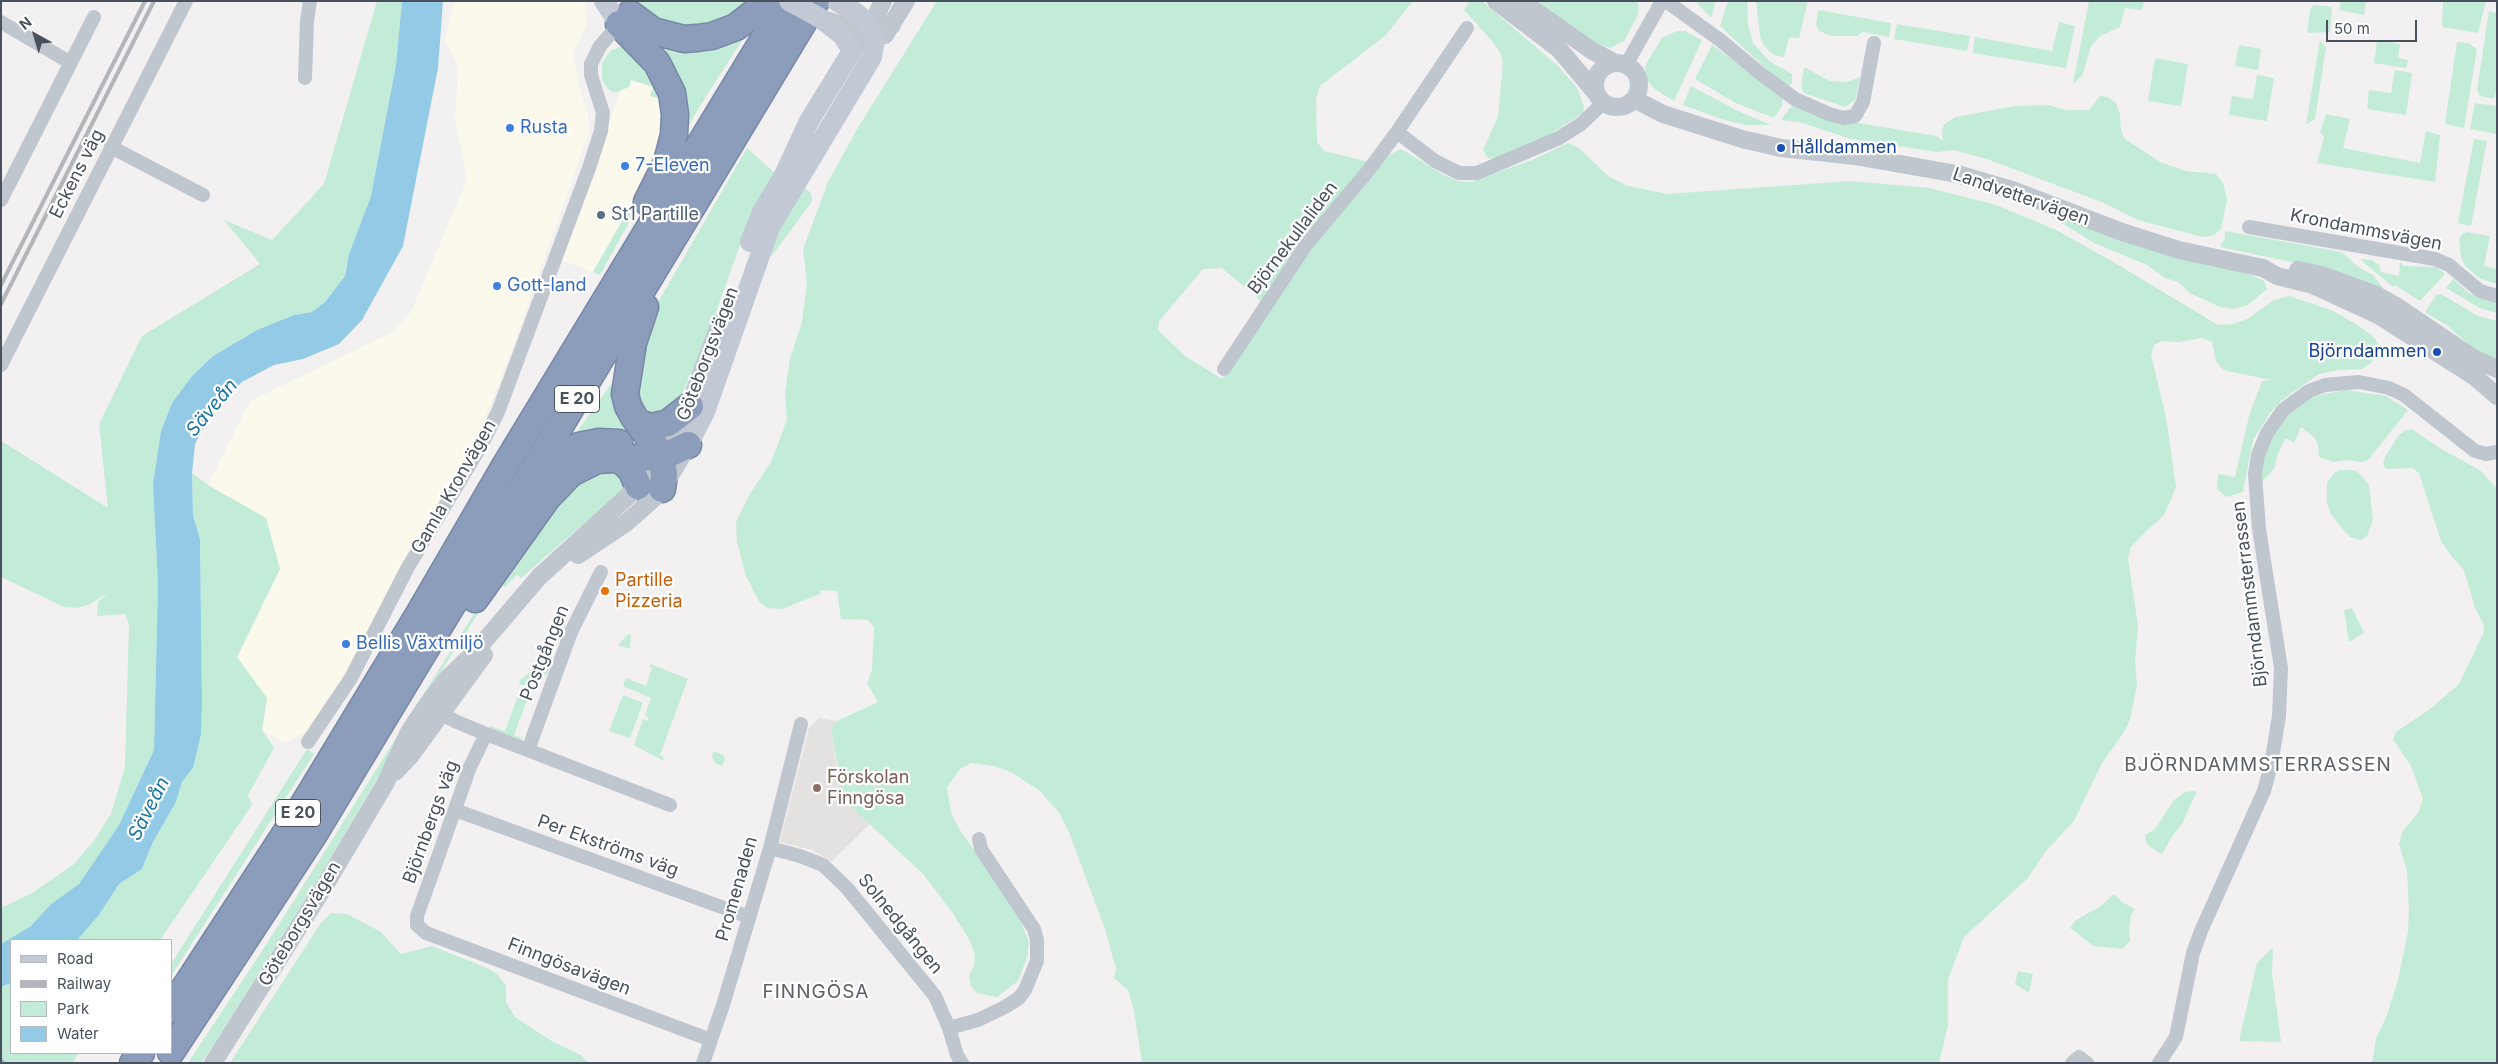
<!DOCTYPE html>
<meta charset="utf-8">
<style>
body{margin:0}
#map{position:relative;width:2498px;height:1064px;overflow:hidden;background:#f2f0f0;font-family:Inter,sans-serif}
canvas{display:block}
.frame{position:absolute;inset:0;border:2px solid #49515c;pointer-events:none}
.legend{position:absolute;left:10px;top:939px;width:162px;height:115px;box-sizing:border-box;background:#fff;border:1px solid #b6b9be;margin:0;padding:6px 9px;list-style:none;font-size:15px;color:#49515c}
.legend li{display:flex;align-items:center;gap:10px;height:25px}
.legend b{width:25px;border:1px solid #b6b9be}
.north{position:absolute;left:10px;top:10px;width:50px;height:50px;-webkit-text-stroke:4px #fff;paint-order:stroke;rotate:321deg;font-size:14px;font-weight:700;line-height:20px;text-align:center;color:#49515c}
.north::after{content:'';display:block;margin:auto;width:18px;height:22px;background:#49515c;clip-path:polygon(50% 0,100% 100%,50% 72%,0 100%)}
.scale{position:absolute;left:2326px;top:20px;width:91px;height:22px;box-sizing:border-box;border:2px solid #49515c;border-top:0;padding-left:6px;font-size:15px;line-height:18px;white-space:nowrap;color:#49515c;-webkit-text-stroke:4px #fff;paint-order:stroke}
</style>
<div id="map">
<canvas width="2498" height="1064"></canvas>
<div class="frame"></div>
<ul class="legend">
<li><b style="height:6px;background:#c2c9d5"></b>Road</li>
<li><b style="height:6px;background:#b3b5ba"></b>Railway</li>
<li><b style="height:14px;background:#c2ecd8"></b>Park</li>
<li><b style="height:14px;background:#93cbe6"></b>Water</li>
</ul>
<div class="north">N</div>
<div class="scale">50 m</div>
</div>
<script>
const c = document.querySelector('canvas').getContext('2d');
c.lineJoin = 'round';
function paint(path, color) {
  c.fillStyle = color;
  c.fill(path, 'evenodd');
}
function shape(rows) {
  const path = new Path2D();
  for (const r of rows) {
    if (r.length === 3) {
      path.moveTo(r[0] + r[2], r[1]);
      path.arc(r[0], r[1], r[2], 0, 2 * Math.PI);
      continue;
    }
    path.moveTo(r[0], r[1]);
    for (let i = 2; i < r.length; i += 2) path.lineTo(r[i], r[i + 1]);
  }
  return path;
}
function strokePath(path, color, width, dash) {
  c.strokeStyle = color;
  c.lineWidth = width;
  c.lineCap = dash ? 'butt' : 'round';
  c.setLineDash(dash || []);
  c.stroke(path);
}
function drawText(font, color, halo, rows, align = 'center') {
  c.font = font + ' Inter,sans-serif';
  c.lineWidth = 4.5;
  c.setLineDash([]);
  c.textBaseline = 'middle';
  c.strokeStyle = halo;
  c.fillStyle = color;
  for (const [text, x, y, turn = 0] of rows) {
    c.save();
    c.translate(x, y);
    c.rotate((+turn || 0) * Math.PI / 180);
    c.textAlign = isNaN(turn) ? turn : align;
    if (halo) c.strokeText(text, 0, 0);
    c.fillText(text, 0, 0);
    c.restore();
  }
}
paint(shape([
 [454,1,585,1,587,24,573,53,578,82,588,114,589,132,512,350,476,441,373,629,316,726,285,743,262,730,267,698,237,658,280,569,266,519,208,485,250,401,391,333,411,312,467,180,455,117,458,65,445,41],
 [625,78,660,89,664,133,651,170,593,272,561,260]
]), '#fbf8ec');
paint(shape([
 [819,718,837,721,831,729,839,781,870,824,831,862,812,850,780,842,809,728]
]), '#e3e2e1');
paint(shape([
 [377,1,402,1,396,65,371,196,349,254,345,276,325,302,312,312,294,315,257,330,213,356,192,376,172,403,161,431,153,484,158,584,154,750,119,825,79,884,51,904,31,926,1,944,1,908,32,893,73,865,93,842,111,814,125,767,129,624,125,614,97,616,98,602,109,592,90,604,77,608,64,607,1,577,1,444,3,442,108,508,99,424,142,336,260,264,224,220,272,240,324,184],
 [636,1,755,1,731,21,689,31,643,13],
 [937,1,1413,1,1386,35,1320,86,1316,99,1317,142,1324,151,1369,162,1387,156,1401,149,1444,175,1458,181,1471,182,1532,160,1568,143,1579,148,1608,176,1628,186,1667,194,1851,181,1929,188,1996,205,2056,230,2115,263,2218,325,2233,324,2247,319,2274,300,2289,296,2331,310,2354,323,2372,335,2378,344,2378,352,2371,363,2362,369,2339,370,2319,374,2282,400,2270,413,2253,440,2243,492,2226,497,2217,489,2218,474,2235,477,2249,416,2262,381,2272,380,2227,371,2221,368,2216,361,2212,342,2202,338,2178,342,2162,341,2154,345,2151,355,2166,417,2176,487,2164,515,2143,534,2131,547,2128,558,2138,626,2135,662,2137,684,2130,720,2122,735,2102,763,2074,821,2046,851,2027,879,1964,937,1948,979,1948,1024,1939,1063,1142,1063,1134,1011,1128,990,1114,978,1116,968,1105,929,1069,832,1060,814,1040,791,1011,772,994,766,971,763,960,769,947,787,951,813,960,830,1017,912,1029,942,1027,957,1018,981,997,997,977,993,971,986,969,976,974,966,975,954,969,939,952,912,924,875,848,804,843,795,831,729,837,721,878,702,867,683,872,670,874,627,868,620,841,619,837,591,821,590,820,594,782,609,768,608,760,603,746,576,737,542,736,522,750,494,771,462,787,420,785,392,790,359,802,322,807,283,803,249,828,182,859,126],
 [1222,268,1258,298,1268,312,1222,379,1185,356,1158,330,1159,321,1203,269],
 [1470,1,1483,2,1558,66,1577,88,1584,106,1583,113,1546,137,1494,159,1488,158,1483,150,1498,117,1503,62,1500,52,1492,41,1464,10],
 [1534,1,1637,1,1639,6,1638,15,1624,41,1610,48,1593,42],
 [1695,1,1716,1,1711,18],
 [1728,1,1747,1,1748,25,1753,43,1769,61,1792,74,1792,84,1788,86,1771,73,1720,26],
 [1756,1,1808,1,1799,38,1789,37,1784,57,1774,55,1764,46,1760,36],
 [2089,1,2144,1,2142,10,2125,8,2120,27,2100,36,2091,46,2083,74,2073,84],
 [2341,1,2366,1,2364,15,2339,10],
 [2443,1,2486,1,2478,33,2442,27],
 [2314,5,2332,7,2330,32,2307,33,2310,9],
 [1818,10,1891,23,1889,37,1862,32,1857,36,1832,36,1819,31,1816,25],
 [2489,11,2497,13,2497,85,2494,99,2480,96,2477,90],
 [2059,22,2075,26,2066,68,1973,53,1975,37,2052,51],
 [1897,24,1970,36,1967,51,1894,39],
 [1677,31,1685,31,1702,40,1674,101,1656,90,1648,82,1645,75,1646,64,1662,38],
 [747,33,710,90,681,138,648,39],
 [2320,40,2326,48,2315,119,2306,125],
 [2377,40,2400,44,2398,58,2408,60,2406,68,2374,63],
 [2457,42,2468,43,2477,49,2464,128,2445,124],
 [1712,45,1783,96,1782,106,1774,118,1736,103,1695,79],
 [2239,45,2261,49,2258,70,2235,66],
 [619,47,628,47,646,57,670,127,638,206,600,275,593,272,651,170,664,133,664,114,660,99,650,96,653,87,631,80,629,87,614,93,607,88,602,80,602,63,610,51],
 [2155,58,2188,64,2181,106,2148,101],
 [1804,67,1830,81,1847,82,1860,77,1855,100,1845,107,1804,93,1801,86],
 [2395,70,2412,73,2406,115,2367,109,2369,90,2391,93],
 [2257,75,2274,78,2267,121,2229,115,2232,96,2253,99],
 [1691,86,1740,112,1771,125,1746,125,1724,120,1683,105],
 [2100,96,2108,97,2116,103,2120,114,2121,131,2125,139,2162,163,2186,171,2216,174,2223,183,2227,200,2221,229,2214,235,2203,237,2138,220,2104,203,1987,159,1953,150,1937,152,1851,139,1799,122,1781,120,1794,102,1840,120,1937,136,1943,141,1942,132,1944,124,1956,117,2015,106,2049,105,2065,110,2089,110],
 [2475,103,2497,106,2497,134,2470,129],
 [2326,114,2350,119,2343,148,2420,163,2426,131,2440,135,2435,182,2317,163,2324,137,2320,132],
 [2474,139,2487,141,2471,226,2458,223],
 [747,148,776,174,742,239,702,352,676,406,663,417,638,411,632,377,657,304],
 [802,186,810,192,812,198,811,203,771,257,769,250],
 [2046,213,2056,213,2190,261,2198,260,2248,274,2264,281,2267,289,2248,305,2234,309,2220,307,2190,293,2178,282,2165,278,2147,265,2094,243],
 [2225,231,2342,252,2357,266,2373,275,2387,293,2306,265,2220,247,2225,238],
 [2467,232,2490,236,2484,266,2497,269,2497,284,2481,279,2465,266,2461,257,2459,239,2462,234],
 [2360,259,2371,260,2379,265,2381,272,2399,276,2400,262,2404,266,2436,267,2445,274,2420,301,2395,285,2393,287],
 [2453,279,2469,293,2497,303,2497,313,2480,308,2446,288],
 [2441,294,2478,316,2497,321,2497,360,2474,349,2448,326,2425,312,2436,295],
 [617,376,642,439,622,438,568,444],
 [2346,390,2386,396,2408,410,2368,460,2362,462,2347,460,2333,462,2319,457,2318,444,2315,438,2301,427,2294,443,2286,438,2278,453,2274,469,2260,484,2264,446,2284,415,2309,397],
 [2412,429,2438,447,2481,471,2497,489,2497,1063,2372,1063,2376,1039,2387,1015,2398,980,2408,932,2409,907,2407,871,2399,844,2402,832,2418,813,2423,799,2411,766,2393,739,2396,732,2430,709,2459,684,2483,634,2484,625,2475,608,2464,570,2452,557,2441,541,2419,473,2413,468,2386,469,2383,464,2386,455,2399,435,2406,430],
 [618,469,626,487,521,578,517,575,505,587,501,584,475,618,421,703,318,880,214,1044,201,1063,188,1063,264,948,477,609,579,478],
 [2340,470,2352,470,2358,472,2369,485,2373,520,2367,536,2361,540,2350,537,2342,528,2331,514,2327,504,2327,483,2334,473],
 [192,473,208,485,266,518,280,569,237,657,267,698,262,730,274,748,248,795,252,805,160,940,77,940,99,915,119,884,142,869,153,842,176,802,182,782,193,768,201,735,202,703,200,539,193,515],
 [2352,608,2364,633,2349,642,2344,610],
 [628,634,631,636,630,649,618,645],
 [550,657,553,659,547,675,537,673,514,735,522,738,522,741,489,729,490,726,505,731,519,693,525,690,526,686,519,684,520,680],
 [651,664,688,679,660,755,663,757,664,761,634,745,643,719,647,721,649,718,645,715,651,698,623,686,626,678,646,686,652,668,649,667],
 [623,695,643,703,630,738,609,731],
 [307,749,314,754,171,976,171,964],
 [714,751,723,755,725,759,722,766,715,763,712,756],
 [2194,791,2196,793,2182,824,2173,835,2162,854,2150,847,2146,843,2145,835,2155,829,2174,800,2185,792],
 [2114,894,2122,902,2135,909,2131,915,2129,929,2130,941,2122,949,2094,946,2070,928,2076,920,2101,906],
 [331,913,347,914,381,932,401,954,432,946,487,968,498,975,506,986,506,1002,515,1017,553,1042,581,1055,589,1063,230,1063,321,923],
 [2273,947,2272,973,2281,1042,2239,1041,2257,963],
 [2018,971,2033,974,2029,993,2015,984],
 [11,983,11,1053,78,1053,73,1063,1,1063,1,987]
]), '#c2ecd8');
paint(shape([
 [402,1,443,1,438,68,403,246,362,320,339,344,303,359,274,365,242,382,214,408,195,444,192,473,193,515,200,539,202,703,201,735,193,768,182,782,176,802,153,842,142,869,119,884,99,915,77,940,11,940,11,983,1,987,1,944,31,926,51,904,79,884,119,825,154,750,158,584,153,484,161,431,172,403,192,376,213,356,257,330,294,315,312,312,325,302,345,276,349,254,371,196,396,65]
]), '#93cbe6');
strokePath(shape([
 [1,1060,4,1063]
]), '#93cbe6', 4);
const motorway = shape([
 [630,14,653,31,684,39,697,38,712,36,736,27,769,1],
 [619,24,657,63,672,93,675,114,674,135,667,162,647,202],
 [645,307,633,343,625,394,628,406,634,417,661,454,664,475,662,489],
 [641,424,651,427,668,423,690,406],
 [619,458,632,471,638,486],
 [540,477,559,457,579,446,599,442,619,443],
 [475,599,547,498,571,473,597,460,651,457,671,453,688,445],
 [171,1009,293,822,419,614,505,466,787,1],
 [171,1052,314,834,816,1],
 [133,1063,141,1053]
]);
strokePath(motorway, '#7788a7', 29);
strokePath(shape([
 [1666,1,1720,40,1761,74,1795,99,1829,114,1844,118,1855,116,1863,102,1874,43],
 [1,22,71,63],
 [1626,65,1662,1],
 [305,78,307,21,310,1],
 [1397,132,1435,161,1459,173,1477,173,1559,138,1581,124,1603,103],
 [111,147,203,195],
 [1,200,94,17],
 [2249,227,2435,259,2449,265,2480,291,2497,296],
 [1,365,186,1],
 [1224,369,1306,245,1368,171,1397,132,1467,28],
 [434,710,457,722,486,734,670,805],
 [486,734,470,767,417,916,417,925,426,933,711,1040],
 [308,742,351,678,408,567,481,446,498,412,589,168,601,131,603,113,591,75,591,64,600,46,622,21],
 [528,750,571,632,601,572],
 [455,810,749,917],
 [770,848,800,856,823,865,847,888,935,996,949,1028,957,1055,962,1063],
 [949,1028,978,1020,1005,1007,1019,998,1025,990,1037,961,1037,940,1034,929,981,849,979,839],
 [703,1063,723,1005,770,848,801,724],
 [2072,1063,2079,1057,2087,1063],
 [2159,1063,2176,1037,2193,953,2201,931,2264,791,2271,765,2279,716,2281,668,2259,529,2255,474,2258,455,2267,433,2283,410,2309,391,2325,385,2359,382,2389,388,2404,395,2475,451,2486,454,2497,452]
]), '#bfc6ce', 14);
strokePath(shape([
 [1496,1,1559,49,1596,93],
 [1521,1,1591,50,1615,63],
 [826,20,855,29,892,25],
 [885,35,906,1],
 [852,51,870,28,883,1],
 [1617,85,22],
 [1634,99,1663,114,1742,139,1781,148,1855,156,1957,174,2012,190,2122,232,2179,250,2263,268,2277,276,2313,285,2378,315,2475,377,2497,396],
 [2298,270,2321,275,2374,294,2396,306,2473,358,2497,369],
 [578,555,626,523,653,499,673,471,688,445],
 [395,772,411,755,484,655],
 [213,1063,324,887,385,784,409,732,427,705,447,679,475,652,539,577,628,496,669,444,686,413]
]), '#bfc6ce', 18);
strokePath(shape([
 [604,1,619,24],
 [750,242,762,212,783,177,809,121,852,51,842,35,820,18],
 [690,406,721,323],
 [688,445,705,412,770,227,872,57,875,40,867,22,855,12,836,1]
]), '#c2c9d5', 20);
strokePath(motorway, '#8c9dbb', 26);
strokePath(shape([
 [1,285,145,1],
 [1,304,154,1]
]), '#b3b5ba', 4);
strokePath(shape([
 [789,1,820,18]
]), '#c2c9d5', 20);
for (const [x, y, r, color] of [
 [510,128,5,"#3f7fe0"],
 [1781,148,5,"#1a4fb4"],
 [625,166,5,"#3f7fe0"],
 [601,215,5,"#5c6f8a"],
 [497,286,5,"#3f7fe0"],
 [2437,352,5,"#1a4fb4"],
 [605,591,5,"#e8710a"],
 [346,644,5,"#3f7fe0"],
 [817,788,5,"#8d6e63"]
]) {
  const dot = new Path2D();
  dot.arc(x, y, r, 0, 2 * Math.PI);
  c.fillStyle = color;
  c.fill(dot);
  strokePath(dot, '#fff', 2);
}
for (const [x, y, w] of [
 [577,399,45],
 [298,813,45]
]) {
  const box = new Path2D();
  box.roundRect(x - w / 2, y - 13.5, w, 27, 4);
  c.fillStyle = '#fff';
  c.fill(box);
  strokePath(box, '#49515c', 1);
}
drawText('bold 16px', '#49515c', null, [
 ["E 20",577,399],
 ["E 20",298,813]
]);
drawText('18px', '#366cbe', '#fff', [
 ["Rusta",520,128],
 ["7-Eleven",635,166],
 ["Gott-land",507,286],
 ["Bellis Växtmiljö",356,644]
], 'left');
drawText('18px', '#164399', '#fff', [
 ["Hålldammen",1791,148],
 ["Björndammen",2427,352,"right"]
], 'left');
drawText('18px', '#49515c', '#fff', [
 ["Eckens väg",77,174,-63],
 ["Landvettervägen",2021,197,19],
 ["Krondammsvägen",2366,230,11],
 ["Björnekullaliden",1293,238,-53],
 ["Göteborgsvägen",708,354,-69],
 ["Gamla Kronvägen",454,487,-60],
 ["Björndammsterrassen",2250,594,-97],
 ["Postgången",545,653,-68],
 ["Björnbergs väg",431,822,-70],
 ["Per Ekströms väg",608,846,20],
 ["Promenaden",737,889,-74],
 ["Göteborgsvägen",300,924,-59],
 ["Solnedgången",900,924,51],
 ["Finngösavägen",569,967,21]
]);
drawText('18px', '#4e5e75', '#fff', [
 ["St1 Partille",611,215]
], 'left');
drawText('18px', '#c56008', '#fff', [
 ["Partille",615,581],
 ["Pizzeria",615,602]
], 'left');
drawText('18px', '#785e54', '#fff', [
 ["Förskolan",827,778],
 ["Finngösa",827,799]
], 'left');
drawText('italic 19px', '#1774a1', '#fff', [
 ["Säveån",212,408,-50],
 ["Säveån",149,809,-63]
]);
c.letterSpacing = '1px';
drawText('19px', '#5d6065', '#fff', [
 ["BJÖRNDAMMSTERRASSEN",2258,765],
 ["FINNGÖSA",816,992]
]);
c.letterSpacing = '0px';
</script>
